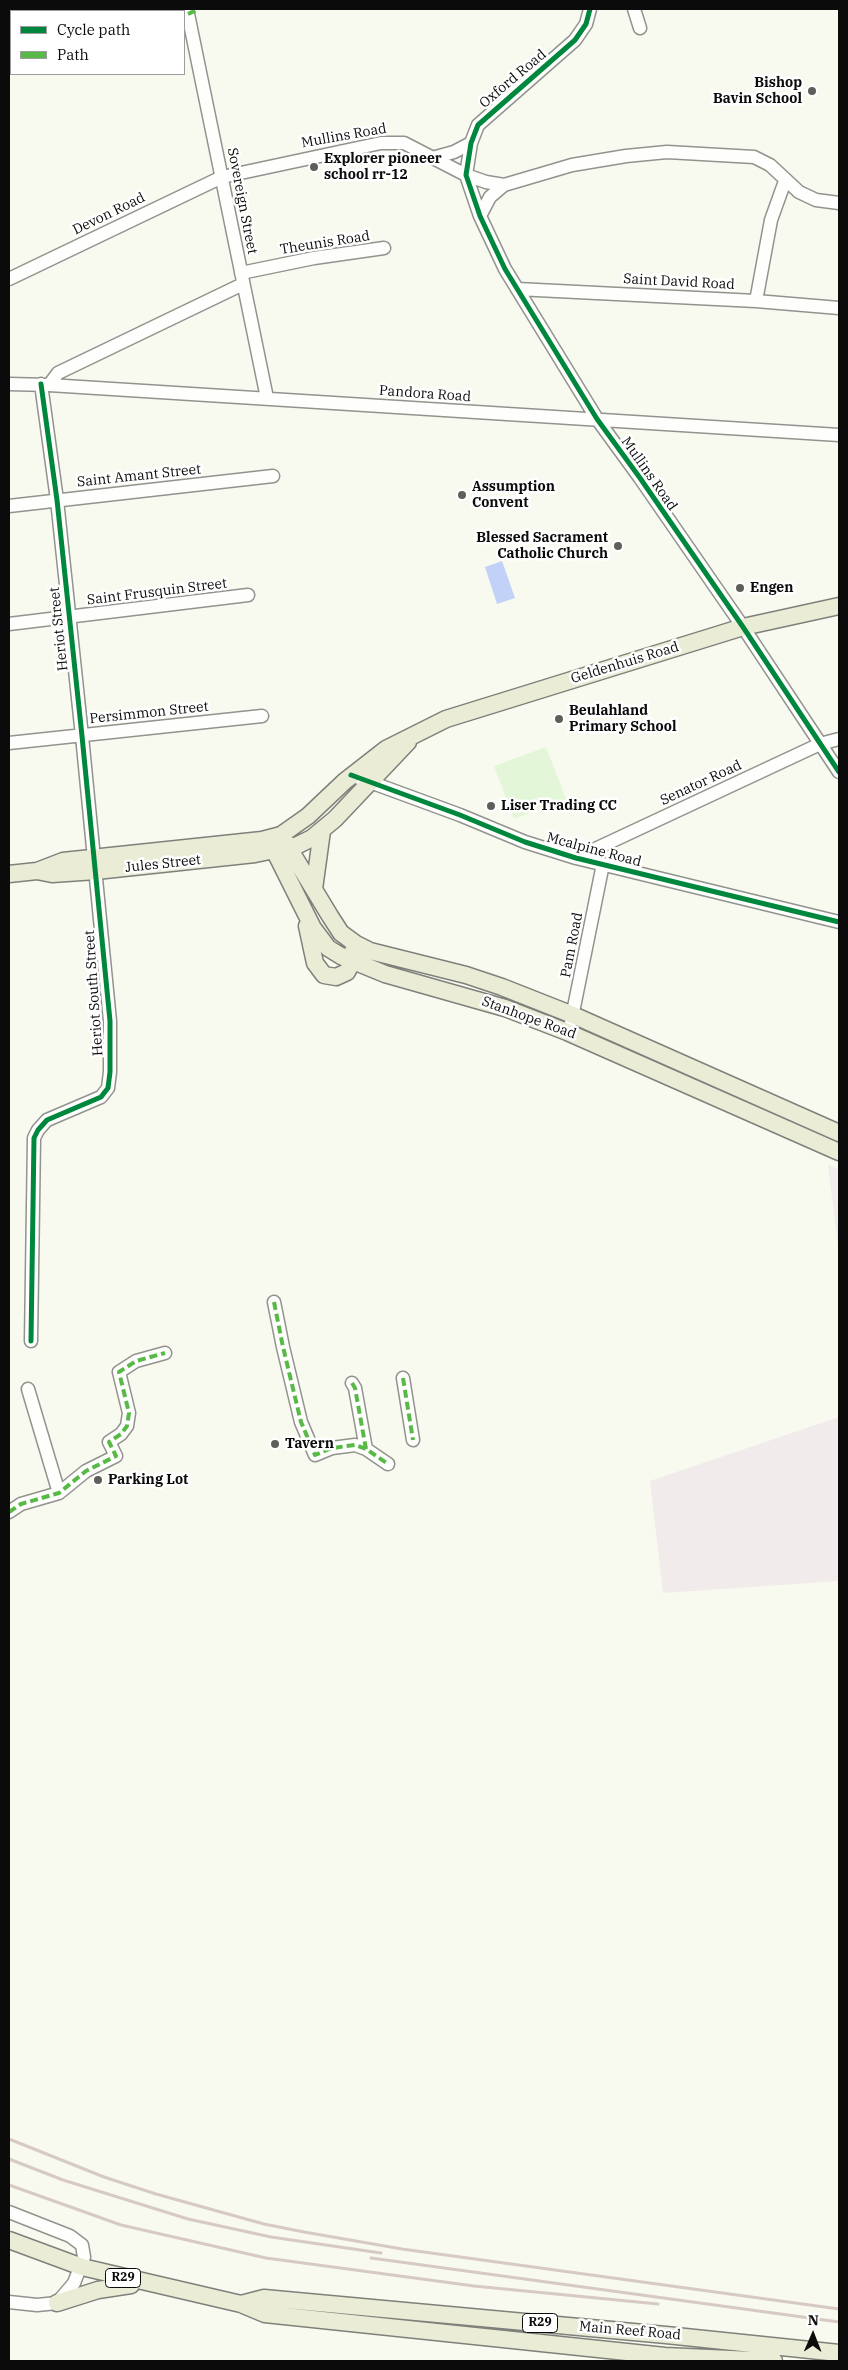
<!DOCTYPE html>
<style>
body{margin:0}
#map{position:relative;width:848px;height:2370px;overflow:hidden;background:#f8faef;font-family:"IBM Plex Serif",serif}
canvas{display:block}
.frame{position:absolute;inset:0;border:10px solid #0b0b0b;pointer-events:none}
.legend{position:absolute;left:10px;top:10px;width:175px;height:65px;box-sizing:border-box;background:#fff;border:1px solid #9d9d9d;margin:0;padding:6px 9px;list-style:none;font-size:15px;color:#0b0b0b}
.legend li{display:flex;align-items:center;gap:10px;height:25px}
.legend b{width:25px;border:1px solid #9d9d9d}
.north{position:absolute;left:788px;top:2310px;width:50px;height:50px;-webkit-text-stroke:4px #fff;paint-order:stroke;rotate:1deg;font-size:14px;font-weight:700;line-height:20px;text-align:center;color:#0b0b0b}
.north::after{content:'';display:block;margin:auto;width:18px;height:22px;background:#0b0b0b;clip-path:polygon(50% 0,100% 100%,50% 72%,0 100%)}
</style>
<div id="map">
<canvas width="848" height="2370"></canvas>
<div class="frame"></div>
<ul class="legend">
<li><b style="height:6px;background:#00873e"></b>Cycle path</li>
<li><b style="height:6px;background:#58b947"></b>Path</li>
</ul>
<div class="north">N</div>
</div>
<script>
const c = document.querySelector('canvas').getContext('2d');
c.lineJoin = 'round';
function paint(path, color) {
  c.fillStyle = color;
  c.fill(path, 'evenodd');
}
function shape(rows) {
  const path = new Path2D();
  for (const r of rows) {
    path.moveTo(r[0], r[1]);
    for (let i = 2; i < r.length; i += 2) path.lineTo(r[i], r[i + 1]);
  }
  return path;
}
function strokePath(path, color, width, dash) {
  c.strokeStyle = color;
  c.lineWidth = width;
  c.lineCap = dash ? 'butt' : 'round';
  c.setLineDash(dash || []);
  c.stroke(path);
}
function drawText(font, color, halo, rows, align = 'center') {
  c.font = font + ' "IBM Plex Serif",serif';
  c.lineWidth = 5;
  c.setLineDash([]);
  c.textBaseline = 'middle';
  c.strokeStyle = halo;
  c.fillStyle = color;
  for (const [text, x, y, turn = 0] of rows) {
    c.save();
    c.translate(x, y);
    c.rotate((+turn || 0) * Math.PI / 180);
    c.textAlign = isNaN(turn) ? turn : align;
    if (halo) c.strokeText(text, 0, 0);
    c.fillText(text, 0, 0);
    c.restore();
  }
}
paint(shape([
 [828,1165,839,1169,839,1255],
 [839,1417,839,1581,663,1593,650,1481]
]), '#f1ebeb');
paint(shape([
 [546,747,566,799,514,819,494,766]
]), '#e3f6d7');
paint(shape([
 [502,561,515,598,497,604,485,567]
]), '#c1d1f7');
const minor = shape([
 [187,9,267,398],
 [590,9,586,24,575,40,478,125,471,143,466,175,480,216,505,269,597,419,640,478,743,627,839,772],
 [634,9,640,28],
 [67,11,72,9],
 [9,39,11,38],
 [432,158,454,152,471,143],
 [480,216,490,197,504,185,572,165,626,156,667,152,754,157,770,165,799,192,816,200,839,203],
 [241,273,314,258,384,248],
 [9,279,222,177,381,143,404,143,466,175,486,182,504,185],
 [517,289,756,301,839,308],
 [756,301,771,220,785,181],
 [9,384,49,385,839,435],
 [49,385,58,373,243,284],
 [9,506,273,476],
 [9,624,248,595],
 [9,743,262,716],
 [351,775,460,815,525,842,576,858,839,922],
 [576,858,820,744,839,739],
 [571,1022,603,864],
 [274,1302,283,1347,301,1422,315,1455,332,1448,355,1445,366,1449,388,1464],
 [31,1341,34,1138,38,1130,47,1120,101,1097,108,1088,110,1072,110,1021,82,736,57,500,41,384],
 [403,1378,413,1440],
 [352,1383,355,1388,366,1449],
 [28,1389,59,1493],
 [9,1512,21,1504,59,1493,86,1471,116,1456,109,1442,121,1434,127,1426,129,1413,119,1372,136,1361,165,1353],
 [9,2212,70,2236,82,2245,84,2257,74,2283,57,2303,37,2305,9,2302]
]);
const major = shape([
 [281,835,330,916,341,933,356,944,370,951,466,975,502,987,573,1015,839,1133],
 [270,838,274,850,313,928,328,948,341,956,385,974,505,1008,567,1032,839,1152],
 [37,871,52,874,96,871,255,854,298,845,312,838,335,819,408,742],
 [9,874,37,871,63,861,262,840,281,835,308,816,345,781,386,749,446,719,743,627,839,606],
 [314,889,322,831],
 [307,926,315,963,324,975,336,977,347,972,352,962,353,951],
 [9,2240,82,2267,241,2304,265,2314,665,2356,774,2361],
 [57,2303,98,2290,131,2285],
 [241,2304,264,2298,666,2335,839,2353]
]);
strokePath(minor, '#92938e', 15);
strokePath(major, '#7f807b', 19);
strokePath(minor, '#fefefd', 12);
strokePath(major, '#eaecd6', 16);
strokePath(shape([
 [9,2139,104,2177,156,2194,264,2224,304,2232,402,2249,839,2309],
 [9,2159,63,2180,188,2219,271,2237,381,2253],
 [9,2185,121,2225,266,2258,474,2286,658,2304],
 [371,2258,839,2322]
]), '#d7cac2', 3);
strokePath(shape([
 [188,14,199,9],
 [274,1302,283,1347,301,1422,315,1455,332,1448,355,1445,366,1449,388,1464],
 [403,1378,413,1440],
 [352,1383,355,1388,366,1449],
 [9,1512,21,1504,59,1493,86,1471,116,1456,109,1442,121,1434,127,1426,129,1413,119,1372,136,1361,165,1353]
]), '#58b947', 4, [8, 4]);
strokePath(shape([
 [590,9,586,24,575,40,478,125,471,143,466,175,480,216,505,269,597,419,640,478,743,627,839,772],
 [351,775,460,815,525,842,576,858,839,922],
 [31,1341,34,1138,38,1130,47,1120,101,1097,108,1088,110,1072,110,1021,82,736,57,500,41,384]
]), '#00873e', 5);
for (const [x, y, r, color] of [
 [812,91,5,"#5e5f5b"],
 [314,167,5,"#5e5f5b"],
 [462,495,5,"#5e5f5b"],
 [618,546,5,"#5e5f5b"],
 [740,588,5,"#5e5f5b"],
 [559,719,5,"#5e5f5b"],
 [491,806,5,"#5e5f5b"],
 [275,1444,5,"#5e5f5b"],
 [98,1480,5,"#5e5f5b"]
]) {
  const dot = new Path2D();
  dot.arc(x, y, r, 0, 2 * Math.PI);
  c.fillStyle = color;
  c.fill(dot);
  strokePath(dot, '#fff', 2);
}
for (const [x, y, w] of [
 [123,2278,35],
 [540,2323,35]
]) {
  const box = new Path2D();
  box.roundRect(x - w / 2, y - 9.5, w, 19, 4);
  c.fillStyle = '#fff';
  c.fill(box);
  strokePath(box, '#0b0b0b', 1);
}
drawText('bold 12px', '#0b0b0b', null, [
 ["R29",123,2278],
 ["R29",540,2323]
]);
drawText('14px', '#0b0b0b', '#fff', [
 ["Oxford Road",513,79,-40],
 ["Mullins Road",344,136,-10],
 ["Sovereign Street",242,201,79],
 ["Devon Road",109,214,-26],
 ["Theunis Road",325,243,-9],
 ["Saint David Road",679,282,3],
 ["Pandora Road",425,394,4],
 ["Mullins Road",649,474,55],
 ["Saint Amant Street",139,476,-6],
 ["Saint Frusquin Street",157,592,-7],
 ["Heriot Street",59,629,-96],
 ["Geldenhuis Road",625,663,-17],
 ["Persimmon Street",149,713,-6],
 ["Senator Road",701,783,-25],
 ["Mcalpine Road",594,850,15],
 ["Jules Street",163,864,-6],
 ["Pam Road",572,945,-79],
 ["Heriot South Street",94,993,-94],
 ["Stanhope Road",529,1018,20],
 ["Main Reef Road",630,2331,5]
]);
drawText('bold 14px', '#0b0b0b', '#fff', [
 ["Bishop",802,83,"right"],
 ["Bavin School",802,99,"right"],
 ["Explorer pioneer",324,159],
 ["school rr-12",324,175],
 ["Assumption",472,487],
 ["Convent",472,503],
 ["Blessed Sacrament",608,538,"right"],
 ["Catholic Church",608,554,"right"],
 ["Engen",750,588],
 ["Beulahland",569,711],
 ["Primary School",569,727],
 ["Liser Trading CC",501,806],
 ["Tavern",285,1444],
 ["Parking Lot",108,1480]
], 'left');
</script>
